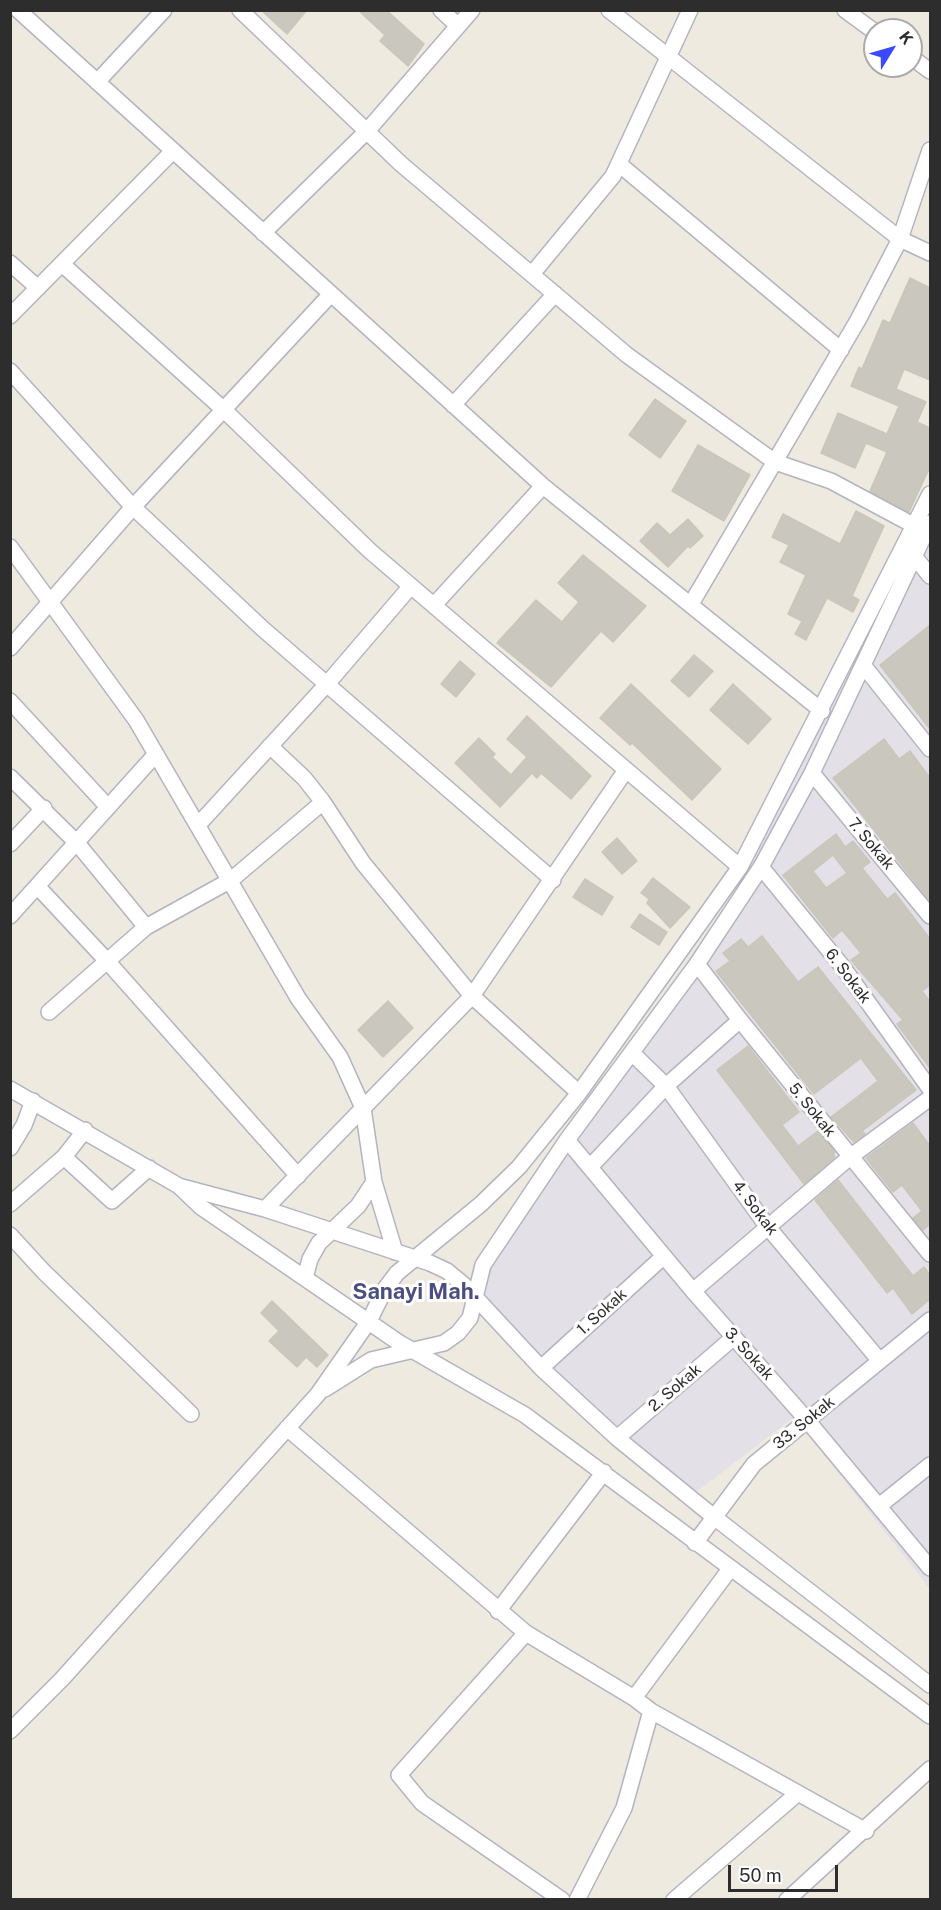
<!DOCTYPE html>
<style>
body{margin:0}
#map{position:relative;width:941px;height:1910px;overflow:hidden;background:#efeadf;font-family:"Public Sans",sans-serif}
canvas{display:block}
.frame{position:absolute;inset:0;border:12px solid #2d2d2d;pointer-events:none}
.north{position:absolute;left:863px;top:18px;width:60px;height:60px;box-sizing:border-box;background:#fff;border:2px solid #ababab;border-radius:50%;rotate:53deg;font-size:16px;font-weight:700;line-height:24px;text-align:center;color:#2d2d2d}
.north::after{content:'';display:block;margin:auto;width:21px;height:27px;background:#3c4aff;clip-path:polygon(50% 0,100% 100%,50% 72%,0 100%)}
.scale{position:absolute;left:728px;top:1865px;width:110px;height:27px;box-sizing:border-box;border:3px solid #2d2d2d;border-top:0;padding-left:8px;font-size:18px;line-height:21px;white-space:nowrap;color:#2d2d2d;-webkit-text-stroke:4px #fff;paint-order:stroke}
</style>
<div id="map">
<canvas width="941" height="1910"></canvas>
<div class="frame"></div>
<div class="north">K</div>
<div class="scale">50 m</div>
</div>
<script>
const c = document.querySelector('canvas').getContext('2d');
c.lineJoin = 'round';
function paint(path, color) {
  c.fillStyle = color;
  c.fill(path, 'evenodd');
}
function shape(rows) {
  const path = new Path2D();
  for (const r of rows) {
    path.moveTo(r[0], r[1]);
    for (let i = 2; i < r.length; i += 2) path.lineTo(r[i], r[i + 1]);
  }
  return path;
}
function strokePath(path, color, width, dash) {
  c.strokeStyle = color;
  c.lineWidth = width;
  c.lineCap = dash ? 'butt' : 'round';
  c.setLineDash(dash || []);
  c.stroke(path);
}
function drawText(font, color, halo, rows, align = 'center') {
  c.font = font + ' "Public Sans",sans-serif';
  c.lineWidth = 6;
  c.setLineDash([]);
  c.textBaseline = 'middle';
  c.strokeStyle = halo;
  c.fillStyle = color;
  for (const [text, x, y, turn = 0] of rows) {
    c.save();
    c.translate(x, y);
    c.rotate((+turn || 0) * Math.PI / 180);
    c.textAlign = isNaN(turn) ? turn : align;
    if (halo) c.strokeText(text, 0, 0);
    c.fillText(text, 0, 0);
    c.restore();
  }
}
paint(shape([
 [930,506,930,1589,794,1417,686,1500,466,1289,502,1221,741,885]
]), '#e3e0e7');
const building = shape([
 [261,10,307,10,287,34,261,10],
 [358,10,386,10,424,44,408,66,380,41,385,35,358,10],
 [910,278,930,288,930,380,904,369,896,389,926,402,917,422,930,428,930,472,928,471,909,512,870,491,887,452,866,443,855,468,821,453,838,413,887,434,899,406,851,386,859,367,862,369,883,320,890,323,910,278],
 [655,399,686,421,660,458,629,435,655,399],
 [698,445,750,475,724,521,672,491,698,445],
 [856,511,884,526,852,596,859,600,853,612,827,598,806,640,795,634,802,621,788,614,806,575,780,562,789,545,772,537,783,514,840,544,856,511],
 [688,519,703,536,690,548,688,546,668,567,640,541,657,523,670,535,688,519],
 [583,555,646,606,613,642,601,631,551,687,497,643,536,600,562,622,579,602,558,583,583,555],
 [930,625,930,729,880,665,930,625],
 [694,655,713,671,689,697,671,681,694,655],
 [460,661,475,674,456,697,441,684,460,661],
 [631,684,721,769,692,800,632,743,630,745,600,718,631,684],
 [733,684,771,719,748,744,710,710,733,684],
 [527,716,591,776,571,799,541,773,537,778,532,773,500,807,455,763,479,738,495,754,492,757,511,775,527,757,507,739,527,716],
 [884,739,899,759,910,751,930,778,930,901,833,778,884,739],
 [836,834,845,847,853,841,870,862,862,868,887,899,895,893,930,939,930,985,922,991,930,1002,930,1068,897,1024,903,1020,851,960,861,953,842,930,833,938,783,875,836,834],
 [833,855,847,873,826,888,813,871,833,855],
 [617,838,637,861,622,874,602,852,617,838],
 [653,878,690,907,670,928,647,903,649,899,641,893,653,878],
 [585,879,613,897,602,915,573,897,585,879],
 [640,914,667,932,659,945,631,927,640,914],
 [762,936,798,982,818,967,916,1090,862,1131,865,1134,854,1142,831,1117,878,1081,861,1058,814,1094,716,971,730,961,723,953,741,939,748,947,762,936],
 [388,1001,413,1028,383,1057,358,1030,388,1001],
 [748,1046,799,1112,782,1125,798,1146,818,1131,835,1152,833,1154,835,1157,804,1184,717,1070,748,1046],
 [913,1123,930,1146,930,1224,923,1230,913,1218,922,1211,902,1185,893,1192,866,1158,913,1123],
 [838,1180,913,1276,924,1267,930,1275,930,1299,912,1314,893,1288,887,1293,815,1200,838,1180],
 [272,1301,328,1355,317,1367,306,1357,297,1367,269,1341,279,1331,261,1313,272,1301]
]);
paint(building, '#cac7be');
strokePath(building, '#cac6b8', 1.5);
const minor = shape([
 [18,10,543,486,822,711],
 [240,10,401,164,627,355,775,462,831,481,915,526],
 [441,10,457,25],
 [609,10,900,239,930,253],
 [845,10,875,32],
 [911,57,930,71],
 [97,82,164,10],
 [619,164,841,350],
 [263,233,367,131,472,10],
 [10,263,38,288],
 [62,264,224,410,370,551,740,867],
 [532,274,613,176,690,10],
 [10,316,173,151],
 [10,371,133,507,263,629,553,880],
 [453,405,555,294],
 [10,547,136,720,298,998,340,1057,363,1108,374,1182,395,1252],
 [914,556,930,576],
 [691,604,858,320,900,239,930,150],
 [434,605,543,486],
 [10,648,133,507,331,294],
 [863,665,930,749],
 [10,701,107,806],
 [270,746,304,778,323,802,363,863,472,996,579,1093],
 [812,773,930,916],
 [10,777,77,843,146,927],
 [198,825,327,684,411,586],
 [10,844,44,808],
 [761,867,842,966,930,1089],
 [38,887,107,961,298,1176],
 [10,916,156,754],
 [697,964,740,1020,930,1254],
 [49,1012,146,927,231,880,323,802],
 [632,1053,666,1086,767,1226,880,1361],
 [10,1089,179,1186,201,1207,398,1342,525,1415,930,1716],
 [567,1140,693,1291,807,1420,930,1568],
 [10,1148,24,1125,33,1101],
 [64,1157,112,1201,149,1168],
 [590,1167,666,1086,740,1020],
 [182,1187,265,1209,430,1263,447,1271,464,1285,541,1368,617,1438,714,1517,930,1685],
 [10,1204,64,1157,85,1130],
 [265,1209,472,996,626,770],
 [10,1235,44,1272,191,1414],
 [305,1278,310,1259,319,1243,358,1206,374,1182],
 [693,1291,850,1157,930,1098],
 [541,1368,664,1256],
 [325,1389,371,1360,444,1343,458,1333,470,1318,483,1265,567,1140,697,964,761,867,812,773,930,523],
 [287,1428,526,1633,634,1698,651,1711,866,1831],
 [617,1438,734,1337],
 [879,1506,930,1465],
 [695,1543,754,1464,930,1320],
 [498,1611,604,1472],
 [526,1633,399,1775,422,1803,562,1900],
 [634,1698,730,1569],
 [10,1731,62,1679,318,1394,369,1321,385,1289,397,1273,481,1204,519,1167,579,1093,740,867,930,494],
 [577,1900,624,1808,651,1711],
 [674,1900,798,1793],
 [787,1900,930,1769]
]);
strokePath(minor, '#b3b4c1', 18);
strokePath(minor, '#fff', 15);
drawText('16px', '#2d2d2d', '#fff', [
 ["7. Sokak",871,844,50],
 ["6. Sokak",848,976,53],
 ["5. Sokak",812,1110,51],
 ["4. Sokak",755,1208,53],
 ["1. Sokak",602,1312,-42],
 ["3. Sokak",749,1354,48],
 ["2. Sokak",675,1388,-41],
 ["33. Sokak",804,1423,-39]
]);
drawText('bold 22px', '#4b4e80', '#fff', [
 ["Sanayi Mah.",416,1292]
]);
</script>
